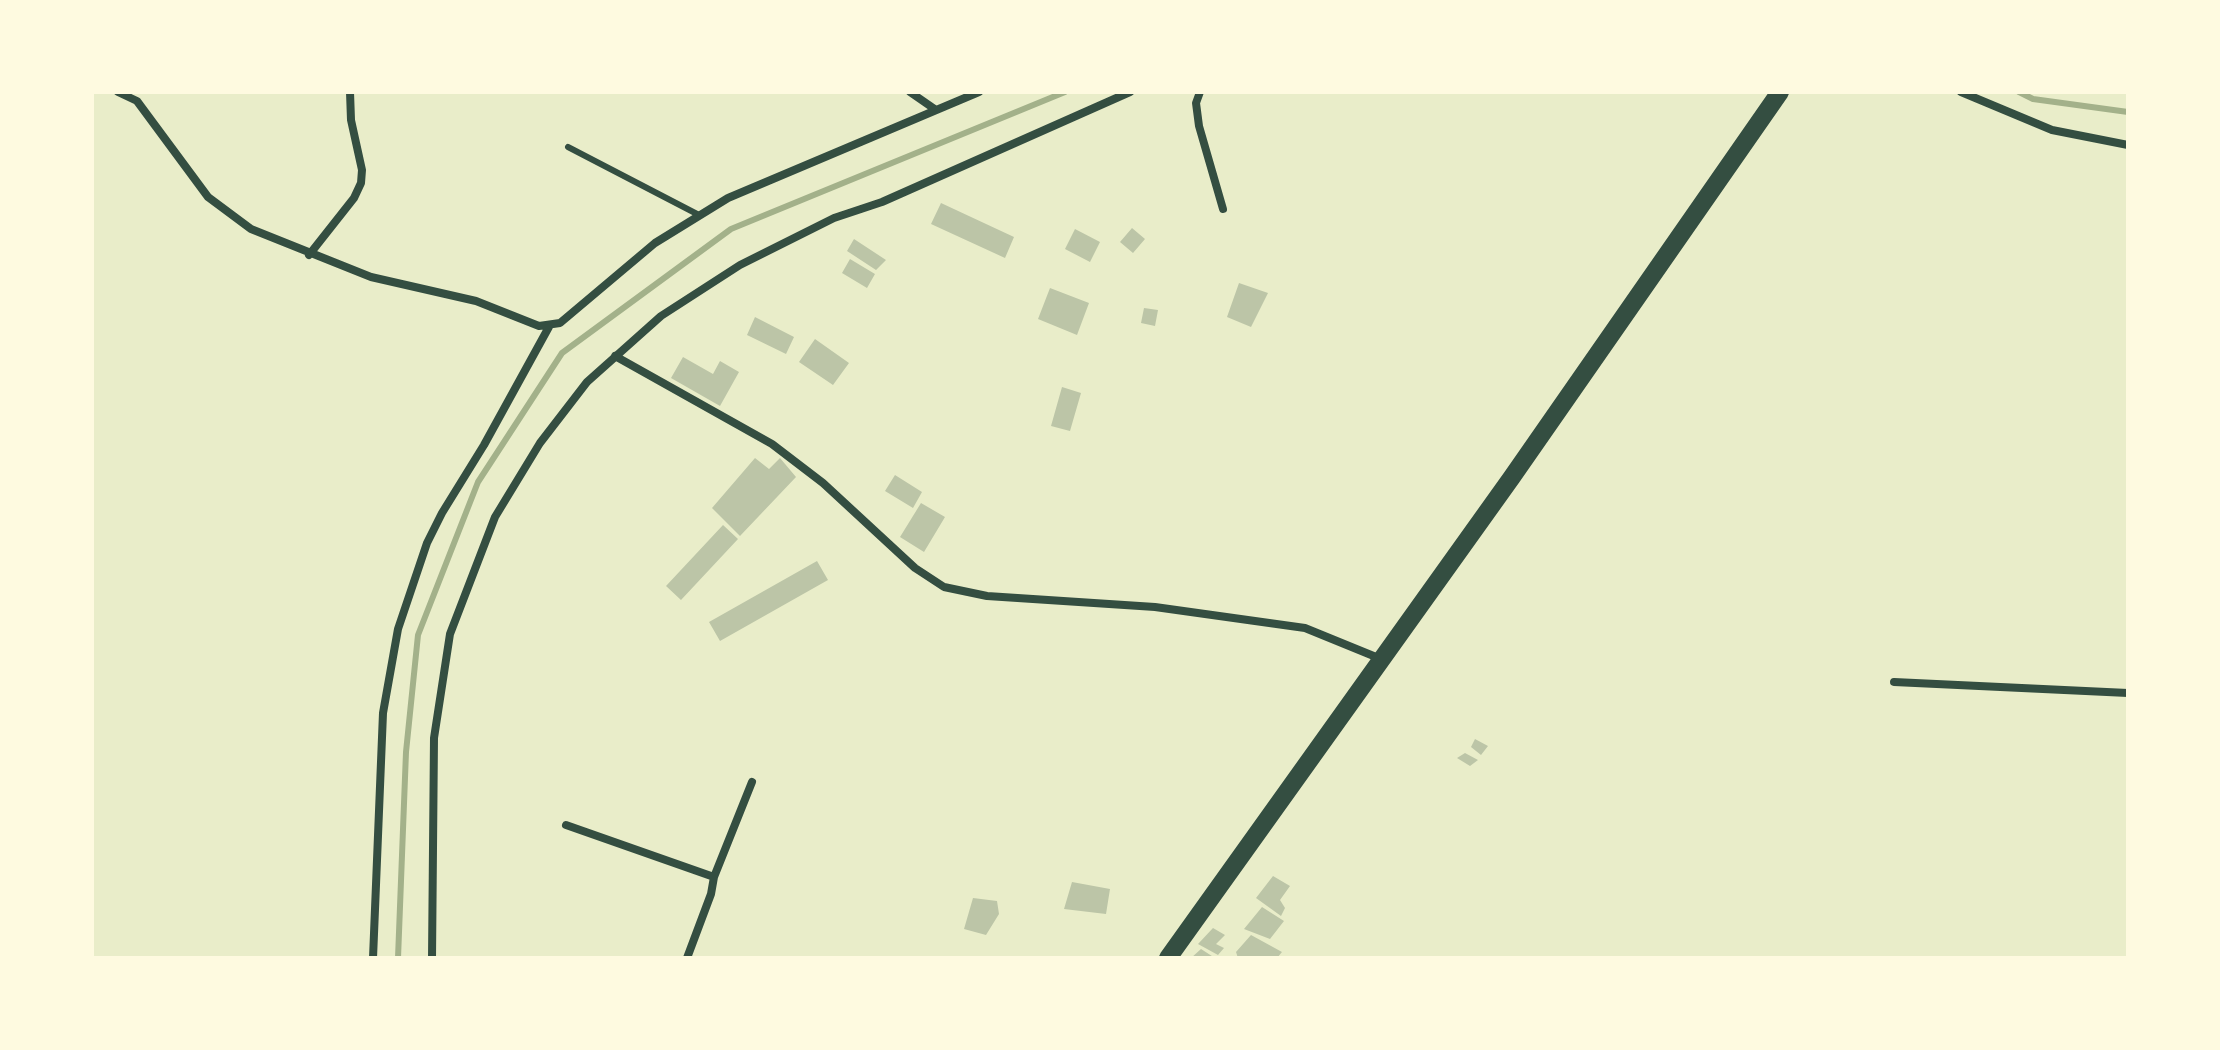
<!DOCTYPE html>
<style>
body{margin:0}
#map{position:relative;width:2220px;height:1050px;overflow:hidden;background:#e9edc9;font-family:"Zilla Slab",serif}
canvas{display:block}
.frame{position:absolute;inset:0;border:94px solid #fefae0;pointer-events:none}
</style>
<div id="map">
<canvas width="2220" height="1050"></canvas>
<div class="frame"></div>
</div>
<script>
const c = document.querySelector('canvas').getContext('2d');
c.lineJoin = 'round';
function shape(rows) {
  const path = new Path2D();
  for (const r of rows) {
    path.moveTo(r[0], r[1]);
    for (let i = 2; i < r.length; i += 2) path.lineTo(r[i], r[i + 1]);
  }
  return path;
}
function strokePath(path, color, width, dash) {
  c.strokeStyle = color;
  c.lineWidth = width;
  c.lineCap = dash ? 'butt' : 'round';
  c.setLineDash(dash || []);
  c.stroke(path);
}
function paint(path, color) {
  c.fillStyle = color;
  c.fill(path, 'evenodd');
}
strokePath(shape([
 [2019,92,2033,99,2128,112],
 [398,958,406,752,418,635,478,482,562,353,731,229,1065,92]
]), '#a3b18a', 6);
paint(shape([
 [941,203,1014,237,1005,258,931,224],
 [1132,228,1145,239,1133,253,1120,242],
 [1075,229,1100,242,1090,262,1065,249],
 [854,239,886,260,876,270,847,251],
 [850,259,875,274,867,288,842,273],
 [1239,283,1268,293,1251,327,1227,317],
 [1050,288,1089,303,1077,335,1038,319],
 [1144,308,1158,310,1155,326,1141,323],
 [755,317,794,337,786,354,747,335],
 [815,339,849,363,833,385,799,362],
 [683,357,713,374,720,361,739,372,720,406,671,378],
 [1062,387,1081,393,1070,431,1051,426],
 [755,458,769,469,780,458,796,477,740,536,712,508],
 [895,475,922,492,913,508,885,491],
 [921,503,945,517,924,552,900,537],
 [723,525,738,539,681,600,666,586],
 [817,561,828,580,720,641,709,622],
 [1475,739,1488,746,1481,755,1471,747],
 [1465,753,1478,760,1470,766,1457,758],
 [1273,876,1290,886,1280,900,1285,908,1281,916,1256,898],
 [1072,882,1110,889,1106,914,1064,909],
 [973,898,997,901,999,914,986,935,964,929],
 [1262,907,1284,921,1270,939,1244,929],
 [1213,928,1225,935,1216,944,1224,948,1218,955,1198,944],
 [1251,935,1282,952,1277,958,1238,958,1236,952],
 [1201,949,1215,958,1191,958]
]), '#bcc5a7');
strokePath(shape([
 [568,147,699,215]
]), '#344e41', 6);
strokePath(shape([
 [118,92,137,101,208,197,251,229,371,277,476,301,539,326,560,323,655,243,728,198,979,92],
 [910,92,936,110],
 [1200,92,1196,103,1199,126,1223,209],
 [1961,92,2052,130,2128,145],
 [309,255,354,198,361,183,362,170,351,120,350,92],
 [615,356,772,444,823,483,915,568,944,587,987,596,1155,607,1305,628,1381,659],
 [1894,682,2128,693],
 [566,825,714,877,711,894,687,958],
 [714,877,752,782],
 [373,958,383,713,398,629,427,543,442,513,484,445,550,325],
 [432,958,434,738,450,634,495,517,540,443,587,382,661,316,740,265,834,218,882,202,1130,92]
]), '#344e41', 8);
strokePath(shape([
 [1168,958,1512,477,1780,92]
]), '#344e41', 18);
</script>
